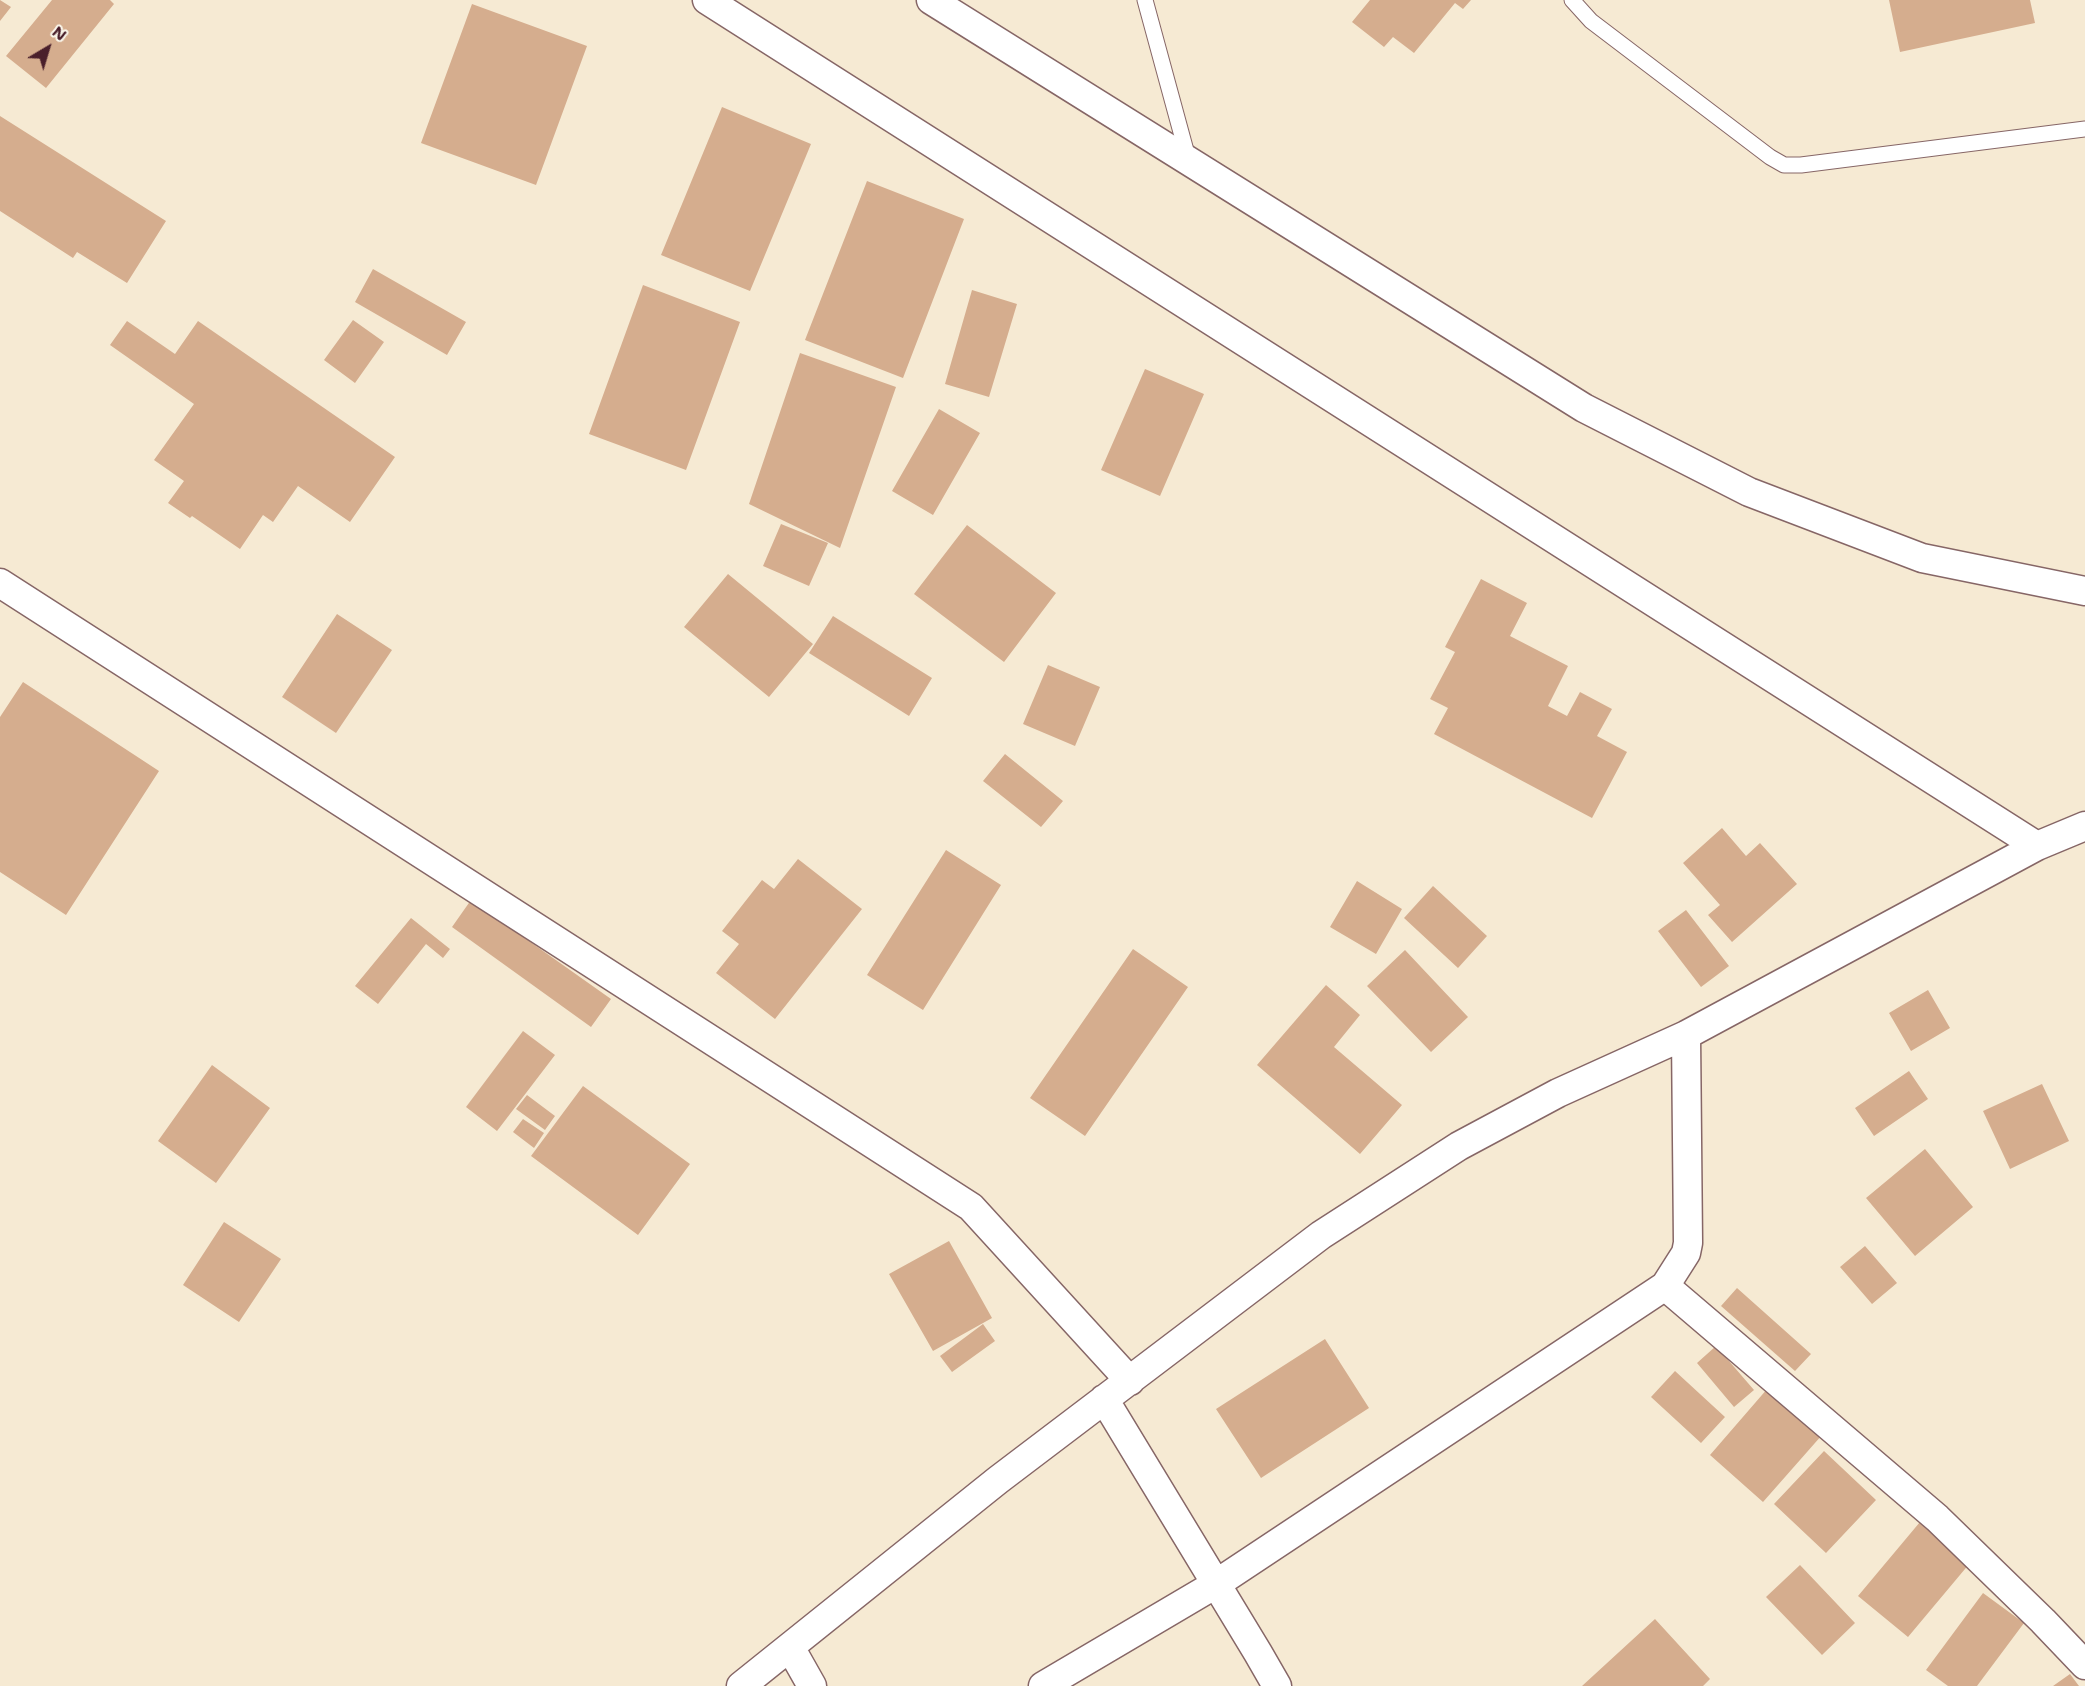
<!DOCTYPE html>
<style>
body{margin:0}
#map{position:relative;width:2085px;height:1686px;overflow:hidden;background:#f6ead3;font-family:"Shantell Sans",sans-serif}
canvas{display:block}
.north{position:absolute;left:18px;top:18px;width:60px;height:60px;-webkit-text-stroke:4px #fbf7ec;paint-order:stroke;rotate:38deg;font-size:16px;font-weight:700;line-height:24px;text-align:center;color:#4a1f2b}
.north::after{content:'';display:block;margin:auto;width:21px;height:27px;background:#4a1f2b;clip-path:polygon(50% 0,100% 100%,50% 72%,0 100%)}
</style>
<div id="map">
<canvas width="2085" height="1686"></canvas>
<div class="north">N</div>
</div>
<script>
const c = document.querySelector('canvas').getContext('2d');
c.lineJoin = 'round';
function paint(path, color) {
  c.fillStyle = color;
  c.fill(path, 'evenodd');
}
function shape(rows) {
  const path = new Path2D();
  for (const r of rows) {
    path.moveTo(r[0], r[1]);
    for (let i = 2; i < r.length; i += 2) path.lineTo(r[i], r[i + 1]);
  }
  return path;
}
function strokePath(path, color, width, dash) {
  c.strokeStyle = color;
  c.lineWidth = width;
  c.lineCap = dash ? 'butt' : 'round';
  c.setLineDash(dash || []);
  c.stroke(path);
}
paint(shape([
 [0,0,11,7,0,21],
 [52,0,110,0,114,4,46,88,6,56],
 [1370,0,1471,0,1463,9,1455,3,1414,53,1393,37,1384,47,1352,22],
 [1889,0,2030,0,2035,23,1900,52],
 [472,4,587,46,536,185,421,143],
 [722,107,811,144,750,291,661,255],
 [0,116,166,221,127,283,77,252,73,258,0,211],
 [867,181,964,219,903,378,805,340],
 [373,269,466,322,447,355,355,302],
 [643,285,740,322,686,470,589,434],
 [972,290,1017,304,989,397,945,384],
 [353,320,384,342,355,383,324,360],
 [127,321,175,354,198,321,395,457,350,522,298,486,273,522,263,515,240,549,192,516,190,518,168,503,184,481,154,460,194,404,110,345],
 [800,353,896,387,840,548,749,504],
 [1145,369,1204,394,1160,496,1101,470],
 [939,409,980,433,933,515,892,491],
 [781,524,828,543,809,586,763,566],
 [967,525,1056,593,1004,662,914,594],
 [728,574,813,644,769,697,684,627],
 [1481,579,1527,603,1510,636,1568,666,1548,706,1567,716,1580,692,1612,709,1597,736,1627,752,1592,818,1434,734,1448,708,1430,699,1455,652,1445,647],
 [337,614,392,650,336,733,282,697],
 [833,616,932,678,909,716,809,653],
 [1048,665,1100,687,1075,746,1023,724],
 [23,682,159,771,66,915,0,872,0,717],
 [1005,754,1063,801,1041,827,983,781],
 [1722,828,1746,856,1760,843,1797,884,1732,942,1708,915,1720,905,1683,863],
 [946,850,1001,885,923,1010,867,975],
 [798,859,862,909,775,1019,716,973,739,944,722,931,762,880,774,889],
 [1357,881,1402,909,1376,954,1330,927],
 [1433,886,1487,936,1458,968,1404,918],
 [471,900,611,999,591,1027,452,927],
 [1686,910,1729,966,1701,987,1658,931],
 [411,918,450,949,443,958,426,944,378,1004,355,986],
 [1133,949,1188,987,1085,1136,1030,1098],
 [1405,950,1468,1017,1431,1052,1367,986],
 [1326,985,1360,1015,1334,1047,1402,1105,1360,1154,1257,1065],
 [1928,990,1950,1028,1911,1051,1889,1013],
 [523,1031,555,1055,497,1131,466,1107],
 [212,1065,270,1108,216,1183,158,1141],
 [1909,1071,1928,1099,1874,1136,1855,1108],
 [2042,1084,2069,1141,2010,1169,1983,1111],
 [583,1086,690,1164,638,1235,531,1156],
 [527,1095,555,1116,545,1130,516,1109],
 [523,1119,544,1133,534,1148,513,1132],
 [1925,1149,1973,1207,1915,1256,1866,1198],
 [224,1222,281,1259,239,1322,183,1285],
 [949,1241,992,1318,933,1351,889,1274],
 [1865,1246,1897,1283,1872,1304,1840,1267],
 [1737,1288,1811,1354,1795,1371,1721,1306],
 [983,1324,995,1341,952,1372,940,1356],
 [1325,1339,1369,1408,1261,1478,1216,1409],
 [1716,1346,1754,1390,1734,1407,1697,1363],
 [1675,1371,1725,1417,1701,1443,1651,1397],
 [1768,1388,1822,1435,1763,1502,1710,1455],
 [1824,1451,1876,1500,1826,1553,1774,1504],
 [1920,1522,1970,1563,1908,1637,1858,1596],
 [1800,1565,1855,1623,1822,1655,1766,1597],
 [1983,1593,2024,1623,1977,1686,1948,1686,1926,1670],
 [1655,1619,1710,1679,1703,1686,1582,1686],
 [2070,1674,2079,1686,2053,1686]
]), '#d5ad8e');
const service = shape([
 [1145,0,1188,158],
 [1572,0,1591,21,1770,157,1784,165,1801,165,2085,129]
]);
const minor = shape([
 [707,0,2037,846],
 [931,0,1584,408,1749,492,1922,558,2085,591],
 [0,583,971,1207,1130,1381],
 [1686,1035,1688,1243,1686,1253,1665,1286,1937,1518,2043,1621,2085,1665],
 [1104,1399,1258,1653,1277,1686],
 [790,1647,812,1686],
 [741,1686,998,1480,1321,1235,1459,1146,1558,1093,1686,1035,2037,846,2085,826],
 [1043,1686,1216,1584,1665,1286]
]);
strokePath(service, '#866666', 17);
strokePath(minor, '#866666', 31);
strokePath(service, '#fff', 15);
strokePath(minor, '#fff', 28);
</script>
